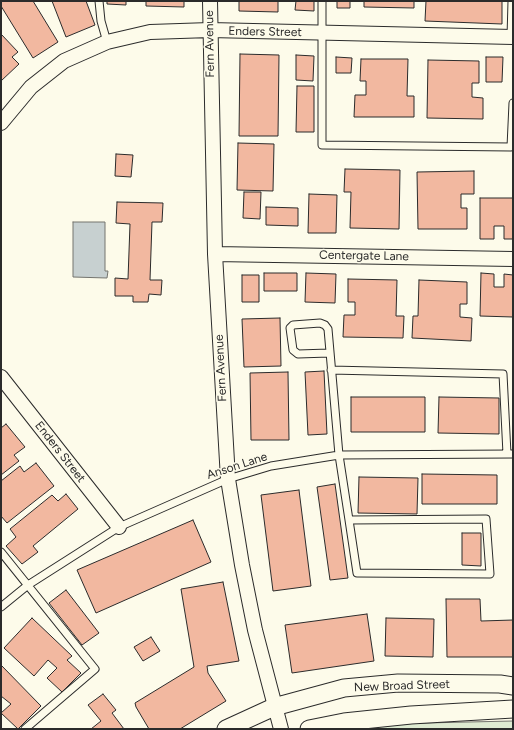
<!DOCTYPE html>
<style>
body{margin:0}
#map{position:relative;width:514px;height:730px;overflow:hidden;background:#fdfbea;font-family:Figtree,sans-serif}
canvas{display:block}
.frame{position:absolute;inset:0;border:2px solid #2b2b2b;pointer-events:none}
</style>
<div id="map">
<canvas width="514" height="730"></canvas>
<div class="frame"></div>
</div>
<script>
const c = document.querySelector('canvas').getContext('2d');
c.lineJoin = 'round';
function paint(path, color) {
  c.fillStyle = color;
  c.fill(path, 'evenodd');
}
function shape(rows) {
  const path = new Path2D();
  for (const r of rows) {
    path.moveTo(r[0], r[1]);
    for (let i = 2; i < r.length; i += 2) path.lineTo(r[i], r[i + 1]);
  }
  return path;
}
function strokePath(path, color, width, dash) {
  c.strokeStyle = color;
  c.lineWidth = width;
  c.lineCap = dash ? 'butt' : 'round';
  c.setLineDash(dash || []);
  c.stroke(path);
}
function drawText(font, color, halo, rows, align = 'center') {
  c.font = font + ' Figtree,sans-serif';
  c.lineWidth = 3;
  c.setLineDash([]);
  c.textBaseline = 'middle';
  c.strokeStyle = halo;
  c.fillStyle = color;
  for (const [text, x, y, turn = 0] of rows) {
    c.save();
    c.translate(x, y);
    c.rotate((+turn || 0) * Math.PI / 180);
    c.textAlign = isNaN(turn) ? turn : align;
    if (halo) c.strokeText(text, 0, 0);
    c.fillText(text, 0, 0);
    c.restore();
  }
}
const green = shape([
 [513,721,513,729,351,729,380,724,513,721]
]);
paint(green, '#deebd1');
strokePath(green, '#74746e', 1);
const water = shape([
 [73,222,105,222,105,271,108,271,107,278,73,277,73,222]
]);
paint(water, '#c7d0d0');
strokePath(water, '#74746e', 1);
const building = shape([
 [1,1,33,1,58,42,33,58,1,6,1,1],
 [52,1,86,1,95,25,66,37,52,1],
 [107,1,126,1,126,5,107,4,107,1],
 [146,1,184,1,184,7,146,6,146,1],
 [239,1,278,1,278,12,239,11,239,1],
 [296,1,314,1,314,11,295,10,296,1],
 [337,1,350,1,350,8,337,8,337,1],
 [364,1,414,1,414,8,364,7,364,1],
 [426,1,502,1,502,24,425,21,426,1],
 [1,34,18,52,12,57,19,64,1,81,1,34],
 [240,54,279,55,278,136,239,136,240,54],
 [296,55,314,56,313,81,296,80,296,55],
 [336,57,352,58,351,73,336,73,336,57],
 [486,57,503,57,502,82,486,82,486,57],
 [361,59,408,59,407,96,414,96,414,117,354,117,355,95,366,95,366,81,360,81,361,59],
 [428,60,479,61,479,83,472,83,472,97,483,98,483,119,427,118,428,60],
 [297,86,314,86,314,132,296,132,297,86],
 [238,143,274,144,273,191,237,190,238,143],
 [116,154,133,155,131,177,115,176,116,154],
 [345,169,400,170,399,229,350,228,351,192,344,192,345,169],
 [474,171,474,194,461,194,461,208,467,208,467,229,418,229,417,172,474,171],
 [244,192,261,192,260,219,243,218,244,192],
 [309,194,337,195,336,233,308,233,309,194],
 [480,198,513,198,513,239,504,239,504,226,494,226,494,239,480,239,480,198],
 [117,202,163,203,162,222,152,222,150,280,162,280,161,295,149,294,148,302,133,302,133,296,115,296,115,278,128,279,130,224,116,223,117,202],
 [266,207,298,208,298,226,266,225,266,207],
 [264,273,297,273,297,291,264,291,264,273],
 [306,273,336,274,335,303,305,302,306,273],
 [481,273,494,274,494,287,504,287,504,274,513,275,513,317,480,316,481,273],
 [242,275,259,275,259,302,242,302,242,275],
 [348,279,397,280,396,316,404,316,403,338,343,337,344,315,355,315,355,302,348,302,348,279],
 [419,280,467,282,467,304,460,304,460,317,472,318,471,341,412,338,413,316,418,316,419,280],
 [280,318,281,366,244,367,242,319,280,318],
 [324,371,327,434,308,435,305,372,324,371],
 [288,372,289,440,251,440,250,373,288,372],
 [351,397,425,397,425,432,351,432,351,397],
 [439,397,499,398,499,434,438,433,439,397],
 [6,424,25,447,14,455,19,461,1,475,1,428,6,424],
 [36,463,54,486,7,523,1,516,1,481,20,466,24,472,36,463],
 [422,474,497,475,497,504,422,504,422,474],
 [359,477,418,478,417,514,358,513,359,477],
 [335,484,348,578,330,580,317,487,335,484],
 [299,490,311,586,273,591,261,495,299,490],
 [66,494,78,509,33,546,38,552,22,564,6,546,16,537,10,529,52,495,58,501,66,494],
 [193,520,211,562,96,613,77,570,193,520],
 [462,533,481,533,481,566,462,565,462,533],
 [223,582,239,661,207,666,208,673,226,701,180,729,149,729,136,707,135,703,194,667,181,589,223,582],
 [66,590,99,633,82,645,49,603,66,590],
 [446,599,480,599,481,621,513,620,513,657,447,657,446,599],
 [367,614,374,661,292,673,285,625,367,614],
 [32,618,72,656,67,660,81,673,62,692,47,678,57,668,48,660,34,676,4,648,32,618],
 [386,618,434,619,433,657,385,656,386,618],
 [151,637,160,651,143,661,134,647,151,637],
 [1,665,41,706,18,729,1,713,11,704,1,696,1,665],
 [103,694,116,710,112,713,124,729,91,729,101,721,88,705,103,694]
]);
paint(building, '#f2b8a0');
strokePath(building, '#2b2b2b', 1);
const service = shape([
 [99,1,101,21,107,42],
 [322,1,322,145,511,147,513,103],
 [511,37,512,1],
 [329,353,298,354,293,350,290,328,293,325,320,323,325,325,328,329,339,455,349,520,357,573,490,574,486,519,349,520],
 [331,370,503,374,507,454],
 [1,552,95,669,25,729],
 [1,607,28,585,119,527,228,479,271,466,339,455,513,454]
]);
const minor = shape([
 [210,1,215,254,228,479,242,565,255,630,281,729],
 [1,123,31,87,64,61,107,42,150,32,210,30,513,37],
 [215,254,513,259],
 [1,377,119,527]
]);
const tertiary = shape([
 [226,729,274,707,344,688,398,683,500,684,513,686],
 [309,729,344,722,411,715,513,709]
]);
strokePath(service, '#2b2b2b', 9);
strokePath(minor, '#2b2b2b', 16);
strokePath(tertiary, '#2b2b2b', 19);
strokePath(service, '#fdfbea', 7);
strokePath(minor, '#fdfbea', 14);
strokePath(tertiary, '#fdfbea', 17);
drawText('12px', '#2b2b2b', '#fdfbea', [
 ["Enders Street",265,32,1],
 ["Fern Avenue",210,44,-91],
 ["Centergate Lane",364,256,1],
 ["Fern Avenue",221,368,-93],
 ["Enders Street",60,452,52],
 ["Anson Lane",237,466,-18],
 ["New Broad Street",402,686,-2]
]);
</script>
